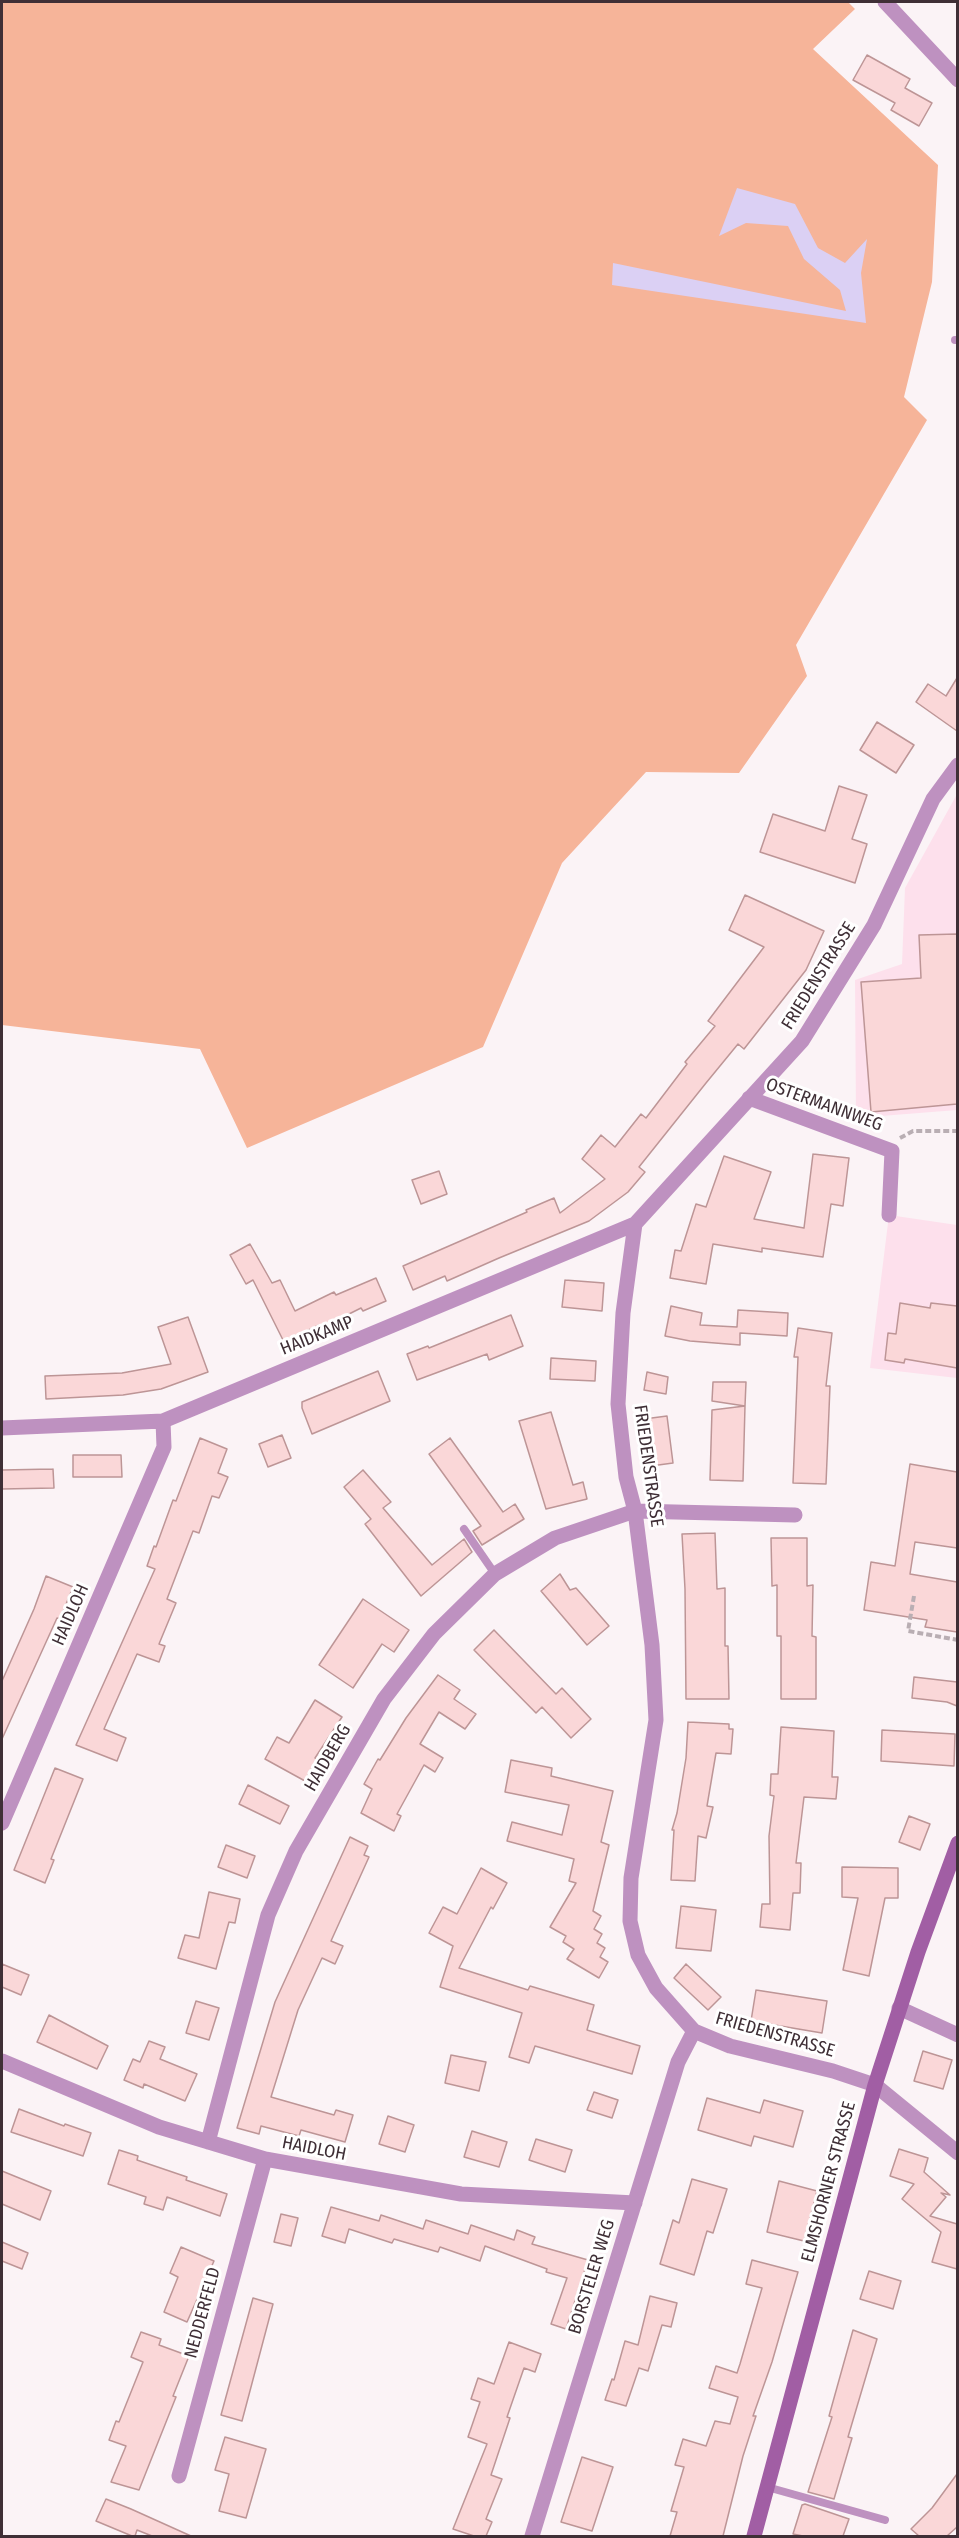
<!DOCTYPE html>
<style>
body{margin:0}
#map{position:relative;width:959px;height:2538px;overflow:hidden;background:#fbf3f6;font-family:"Fira Sans Condensed",sans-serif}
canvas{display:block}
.frame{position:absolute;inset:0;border:3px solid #3f2f36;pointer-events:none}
</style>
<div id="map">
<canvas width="959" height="2538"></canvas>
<div class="frame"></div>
</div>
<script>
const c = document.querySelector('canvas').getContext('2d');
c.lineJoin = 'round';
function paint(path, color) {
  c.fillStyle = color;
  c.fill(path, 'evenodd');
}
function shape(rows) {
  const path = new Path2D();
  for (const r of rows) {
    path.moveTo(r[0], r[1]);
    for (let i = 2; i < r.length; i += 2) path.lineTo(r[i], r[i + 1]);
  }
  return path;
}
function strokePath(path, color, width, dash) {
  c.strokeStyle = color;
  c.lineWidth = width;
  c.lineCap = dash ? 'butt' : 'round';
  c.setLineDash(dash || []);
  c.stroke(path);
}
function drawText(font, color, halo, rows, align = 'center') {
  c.font = font + ' "Fira Sans Condensed",sans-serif';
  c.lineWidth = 6;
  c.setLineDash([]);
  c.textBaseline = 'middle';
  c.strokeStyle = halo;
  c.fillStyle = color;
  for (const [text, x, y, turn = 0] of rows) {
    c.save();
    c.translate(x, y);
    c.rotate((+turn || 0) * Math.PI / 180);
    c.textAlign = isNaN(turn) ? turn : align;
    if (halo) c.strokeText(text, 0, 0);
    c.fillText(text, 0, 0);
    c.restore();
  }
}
paint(shape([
 [956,796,957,1110,856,1118,855,980,902,964,905,888],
 [889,1215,957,1225,957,1378,870,1368]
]), '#fde0ec');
paint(shape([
 [2,2,848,2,855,9,813,49,938,165,932,282,904,397,927,420,796,645,807,676,739,773,646,772,562,863,483,1047,247,1148,200,1049,2,1025]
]), '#f6b499');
paint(shape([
 [737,188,795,204,818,248,845,263,867,239,861,273,866,323,612,285,613,263,846,311,840,290,804,259,788,226,746,223,719,236]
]), '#dbd0f4');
const building = shape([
 [867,55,910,79,905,88,932,103,919,126,891,110,895,103,853,80,867,55],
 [957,678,957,731,916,702,928,684,946,696,957,678],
 [877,722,914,745,896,773,860,750,877,722],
 [839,786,867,795,852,839,867,844,855,883,760,852,773,814,825,831,839,786],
 [745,895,824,931,806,970,744,1049,738,1044,706,1083,639,1167,645,1172,628,1192,589,1221,499,1258,447,1281,445,1276,413,1290,403,1266,527,1212,526,1210,554,1198,560,1213,605,1179,582,1159,601,1135,615,1147,641,1114,646,1118,687,1064,685,1062,715,1026,708,1021,764,947,729,930,745,895],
 [957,934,957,1104,871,1112,861,982,921,978,919,935,957,934],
 [813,1154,849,1158,843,1206,831,1204,823,1257,762,1248,762,1252,713,1244,706,1284,670,1278,675,1250,681,1251,696,1204,706,1207,724,1156,771,1172,754,1219,804,1228,813,1154],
 [439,1171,447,1194,421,1204,412,1180,439,1171],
 [250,1244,272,1283,280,1280,295,1311,334,1292,336,1295,376,1278,386,1301,363,1311,361,1308,321,1328,319,1325,284,1342,253,1280,246,1284,230,1255,250,1244],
 [565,1280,604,1283,602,1311,562,1307,565,1280],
 [900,1303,930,1308,931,1303,957,1306,957,1368,905,1359,904,1363,885,1360,888,1333,896,1334,900,1303],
 [671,1306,702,1313,700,1325,737,1327,738,1310,788,1313,787,1336,740,1333,740,1345,690,1341,665,1336,671,1306],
 [511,1315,523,1346,489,1360,487,1354,417,1380,407,1354,428,1346,429,1348,511,1315],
 [188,1317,208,1372,161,1389,123,1395,46,1399,45,1376,122,1373,171,1364,158,1327,188,1317],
 [798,1328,832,1333,826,1386,830,1386,826,1484,793,1483,798,1357,794,1357,798,1328],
 [551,1358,596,1361,595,1381,550,1379,551,1358],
 [378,1371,390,1401,312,1434,302,1408,302,1402,378,1371],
 [647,1372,668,1377,666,1394,644,1390,647,1372],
 [713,1382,746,1382,745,1406,712,1401,713,1382],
 [745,1406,743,1481,710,1480,712,1410,745,1406],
 [551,1412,573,1485,583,1482,587,1499,546,1509,519,1421,551,1412],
 [667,1416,673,1463,651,1466,644,1419,667,1416],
 [282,1435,291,1458,268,1467,259,1444,282,1435],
 [200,1438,227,1449,218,1473,228,1477,219,1498,212,1496,199,1533,193,1531,167,1599,176,1603,159,1644,165,1646,159,1662,137,1654,104,1729,126,1738,117,1761,76,1745,155,1569,147,1566,154,1546,156,1547,173,1500,176,1501,200,1438],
 [450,1438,503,1512,515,1504,524,1519,482,1545,473,1531,481,1526,429,1454,450,1438],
 [73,1455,121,1455,122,1477,73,1477,73,1455],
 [910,1464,957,1472,957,1548,915,1542,910,1574,957,1582,957,1632,925,1627,927,1620,864,1610,871,1562,895,1566,910,1464],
 [53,1469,54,1488,2,1489,2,1470,53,1469],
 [363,1470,391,1502,383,1508,432,1565,464,1539,472,1552,421,1596,365,1524,371,1519,344,1487,363,1470],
 [715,1533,717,1589,725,1588,725,1646,728,1646,729,1699,686,1699,685,1589,682,1534,715,1533],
 [771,1538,807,1538,807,1586,813,1585,812,1636,816,1637,816,1699,781,1699,781,1636,777,1636,777,1585,772,1586,771,1538],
 [560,1574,570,1590,576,1588,609,1626,587,1645,541,1591,560,1574],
 [46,1576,73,1587,60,1619,57,1618,2,1739,2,1681,34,1609,46,1576],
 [363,1599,409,1630,394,1652,382,1644,353,1688,319,1665,363,1599],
 [494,1630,556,1694,562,1688,591,1719,571,1738,542,1707,536,1713,474,1650,494,1630],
 [438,1675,460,1690,454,1699,476,1714,465,1729,439,1712,420,1744,443,1758,435,1772,424,1765,397,1814,401,1816,394,1831,361,1813,372,1789,364,1784,378,1759,380,1760,406,1718,438,1675],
 [914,1677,957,1682,957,1706,947,1702,912,1698,914,1677],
 [315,1700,342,1717,315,1758,317,1759,305,1781,265,1759,277,1737,289,1743,315,1700],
 [688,1722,729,1724,729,1729,733,1729,731,1754,716,1753,707,1806,713,1807,706,1838,698,1836,695,1881,671,1880,674,1830,672,1830,677,1813,686,1758,688,1722],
 [781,1727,834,1731,832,1777,838,1777,836,1799,804,1797,796,1863,801,1863,800,1893,793,1893,790,1930,760,1927,762,1904,770,1904,769,1836,774,1796,770,1795,771,1774,778,1774,781,1727],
 [882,1730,955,1734,954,1766,881,1761,882,1730],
 [511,1760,552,1768,551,1776,613,1791,601,1842,609,1845,593,1911,601,1916,594,1929,602,1934,597,1943,605,1948,600,1957,608,1962,599,1978,567,1959,574,1949,563,1942,566,1936,550,1927,576,1883,569,1881,574,1859,507,1841,512,1822,562,1835,569,1805,505,1792,511,1760],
 [55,1768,83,1779,51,1859,54,1860,45,1883,14,1870,55,1768],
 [248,1785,289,1806,280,1824,239,1804,248,1785],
 [909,1816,930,1824,920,1850,899,1842,909,1816],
 [350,1837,368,1846,364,1855,369,1857,331,1941,343,1946,335,1964,322,1958,298,2010,271,2097,334,2115,336,2110,353,2115,345,2142,301,2130,299,2136,261,2126,259,2134,237,2128,275,2002,350,1837],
 [226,1845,255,1856,247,1878,218,1867,226,1845],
 [842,1867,898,1868,898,1898,885,1898,869,1976,843,1970,858,1898,842,1897,842,1867],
 [481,1868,507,1883,493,1909,491,1907,459,1968,528,1990,530,1986,594,2005,587,2030,640,2046,632,2074,535,2046,529,2063,509,2057,522,2013,440,1987,453,1946,429,1933,443,1907,457,1914,481,1868],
 [209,1892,240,1899,235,1923,229,1922,216,1969,178,1958,185,1935,199,1938,209,1892],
 [681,1906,716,1910,711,1951,676,1948,681,1906],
 [2,1964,29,1975,21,1995,2,1987,2,1964],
 [686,1964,721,1997,708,2010,674,1978,686,1964],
 [756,1990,827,2001,822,2033,751,2021,756,1990],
 [196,2001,219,2008,209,2040,186,2033,196,2001],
 [49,2015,108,2046,97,2069,37,2042,49,2015],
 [149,2041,165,2047,160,2059,197,2074,185,2101,144,2084,143,2088,124,2080,133,2059,140,2062,149,2041],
 [923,2051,952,2060,943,2089,914,2081,923,2051],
 [451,2055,486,2062,479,2091,445,2083,451,2055],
 [594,2092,618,2100,612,2118,587,2110,594,2092],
 [707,2098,760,2113,764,2100,803,2111,793,2147,754,2136,751,2146,698,2130,707,2098],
 [19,2109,64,2126,65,2124,91,2133,83,2156,11,2132,19,2109],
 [388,2116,414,2125,405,2152,379,2144,388,2116],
 [472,2131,507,2142,499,2167,464,2157,472,2131],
 [536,2139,572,2150,565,2172,529,2160,536,2139],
 [899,2149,928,2158,924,2172,950,2195,941,2193,946,2197,930,2216,957,2224,957,2269,932,2262,941,2232,902,2199,914,2184,890,2176,899,2149],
 [119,2150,138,2156,137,2160,187,2177,186,2180,227,2194,220,2216,167,2197,163,2210,144,2204,146,2197,108,2184,119,2150],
 [2,2171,51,2191,40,2220,2,2204,2,2171],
 [692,2179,727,2189,713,2233,707,2231,694,2275,660,2264,673,2220,679,2223,692,2179],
 [779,2181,817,2191,804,2241,767,2232,779,2181],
 [331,2207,379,2221,381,2215,423,2229,426,2220,468,2234,471,2225,514,2240,517,2230,535,2237,532,2244,588,2260,566,2329,551,2324,567,2278,546,2272,547,2269,485,2246,480,2261,440,2247,438,2252,394,2239,392,2243,349,2229,345,2243,322,2236,331,2207],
 [281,2214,298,2218,291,2246,274,2242,281,2214],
 [2,2242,28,2253,22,2269,2,2261,2,2242],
 [181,2247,214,2261,187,2322,164,2312,178,2277,170,2273,181,2247],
 [752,2260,798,2272,772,2362,753,2416,756,2416,743,2456,723,2536,670,2536,677,2512,671,2511,684,2467,675,2465,683,2439,706,2446,715,2421,730,2424,738,2397,709,2388,716,2366,737,2373,740,2364,762,2288,746,2284,752,2260],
 [869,2271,901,2281,893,2309,860,2299,869,2271],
 [650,2296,677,2303,671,2327,662,2325,648,2371,639,2368,626,2406,605,2400,612,2379,614,2380,625,2341,638,2345,650,2296],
 [253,2298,273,2304,242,2421,221,2415,253,2298],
 [853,2330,877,2339,848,2437,852,2438,834,2499,808,2492,832,2417,829,2416,853,2330],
 [141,2332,161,2339,159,2345,189,2356,173,2396,176,2397,139,2490,111,2482,126,2446,109,2440,116,2421,119,2422,143,2362,131,2357,141,2332],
 [509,2342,541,2354,535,2372,524,2368,507,2417,510,2418,491,2475,502,2479,486,2519,492,2522,486,2536,474,2536,453,2529,487,2444,468,2437,480,2402,471,2399,478,2378,494,2384,509,2342],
 [225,2437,266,2449,246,2518,219,2511,229,2474,215,2470,225,2437],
 [582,2457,613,2467,592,2531,561,2522,582,2457],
 [957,2474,957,2527,947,2536,919,2536,911,2529,932,2508,957,2474],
 [106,2499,131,2509,191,2536,152,2536,137,2530,135,2536,132,2536,96,2521,106,2499],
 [805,2504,849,2519,843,2536,803,2536,793,2534,802,2505,805,2504]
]);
paint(building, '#fad7d8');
strokePath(building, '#bd9596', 1.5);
strokePath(shape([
 [900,1138,913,1131,958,1131],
 [914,1596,908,1631,958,1640]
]), '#b9aeb3', 4, [6, 3]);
strokePath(shape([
 [955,340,958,340],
 [464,1529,495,1574],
 [767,2487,885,2520]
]), '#be91c0', 8);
strokePath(shape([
 [958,765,933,799,874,925,802,1041,635,1224,623,1313,618,1404,626,1477,635,1511,652,1645,656,1720,631,1878,630,1921,638,1955,656,1988,694,2031,730,2046,833,2071,875,2085,958,2153],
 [749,1098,892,1151,889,1215],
 [2,1428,163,1421,635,1224],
 [2,1823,164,1447,163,1421],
 [899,2008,958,2035],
 [2,2061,159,2127,265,2159,461,2194,635,2203],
 [208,2142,268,1915,296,1851,384,1699,434,1634,495,1574,555,1538,635,1511,795,1515],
 [179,2476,265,2159],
 [532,2536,678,2062,694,2031]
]), '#be91c0', 15);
strokePath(shape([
 [885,2,958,80]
]), '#be91c0', 15);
strokePath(shape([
 [754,2536,875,2085,918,1952,958,1843]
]), '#a15ea4', 15);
drawText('18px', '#3f2f36', '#fff', [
 ["FRIEDENSTRASSE",819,976,-58],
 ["OSTERMANNWEG",824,1105,20],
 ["HAIDKAMP",317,1336,-22],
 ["FRIEDENSTRASSE",648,1466,82],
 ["HAIDLOH",71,1615,-66],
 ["HAIDBERG",328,1758,-60],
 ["FRIEDENSTRASSE",775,2035,16],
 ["HAIDLOH",314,2149,11],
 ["ELMSHORNER STRASSE",829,2182,-75],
 ["BORSTELER WEG",592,2277,-73],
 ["NEDDERFELD",203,2313,-75]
]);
</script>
